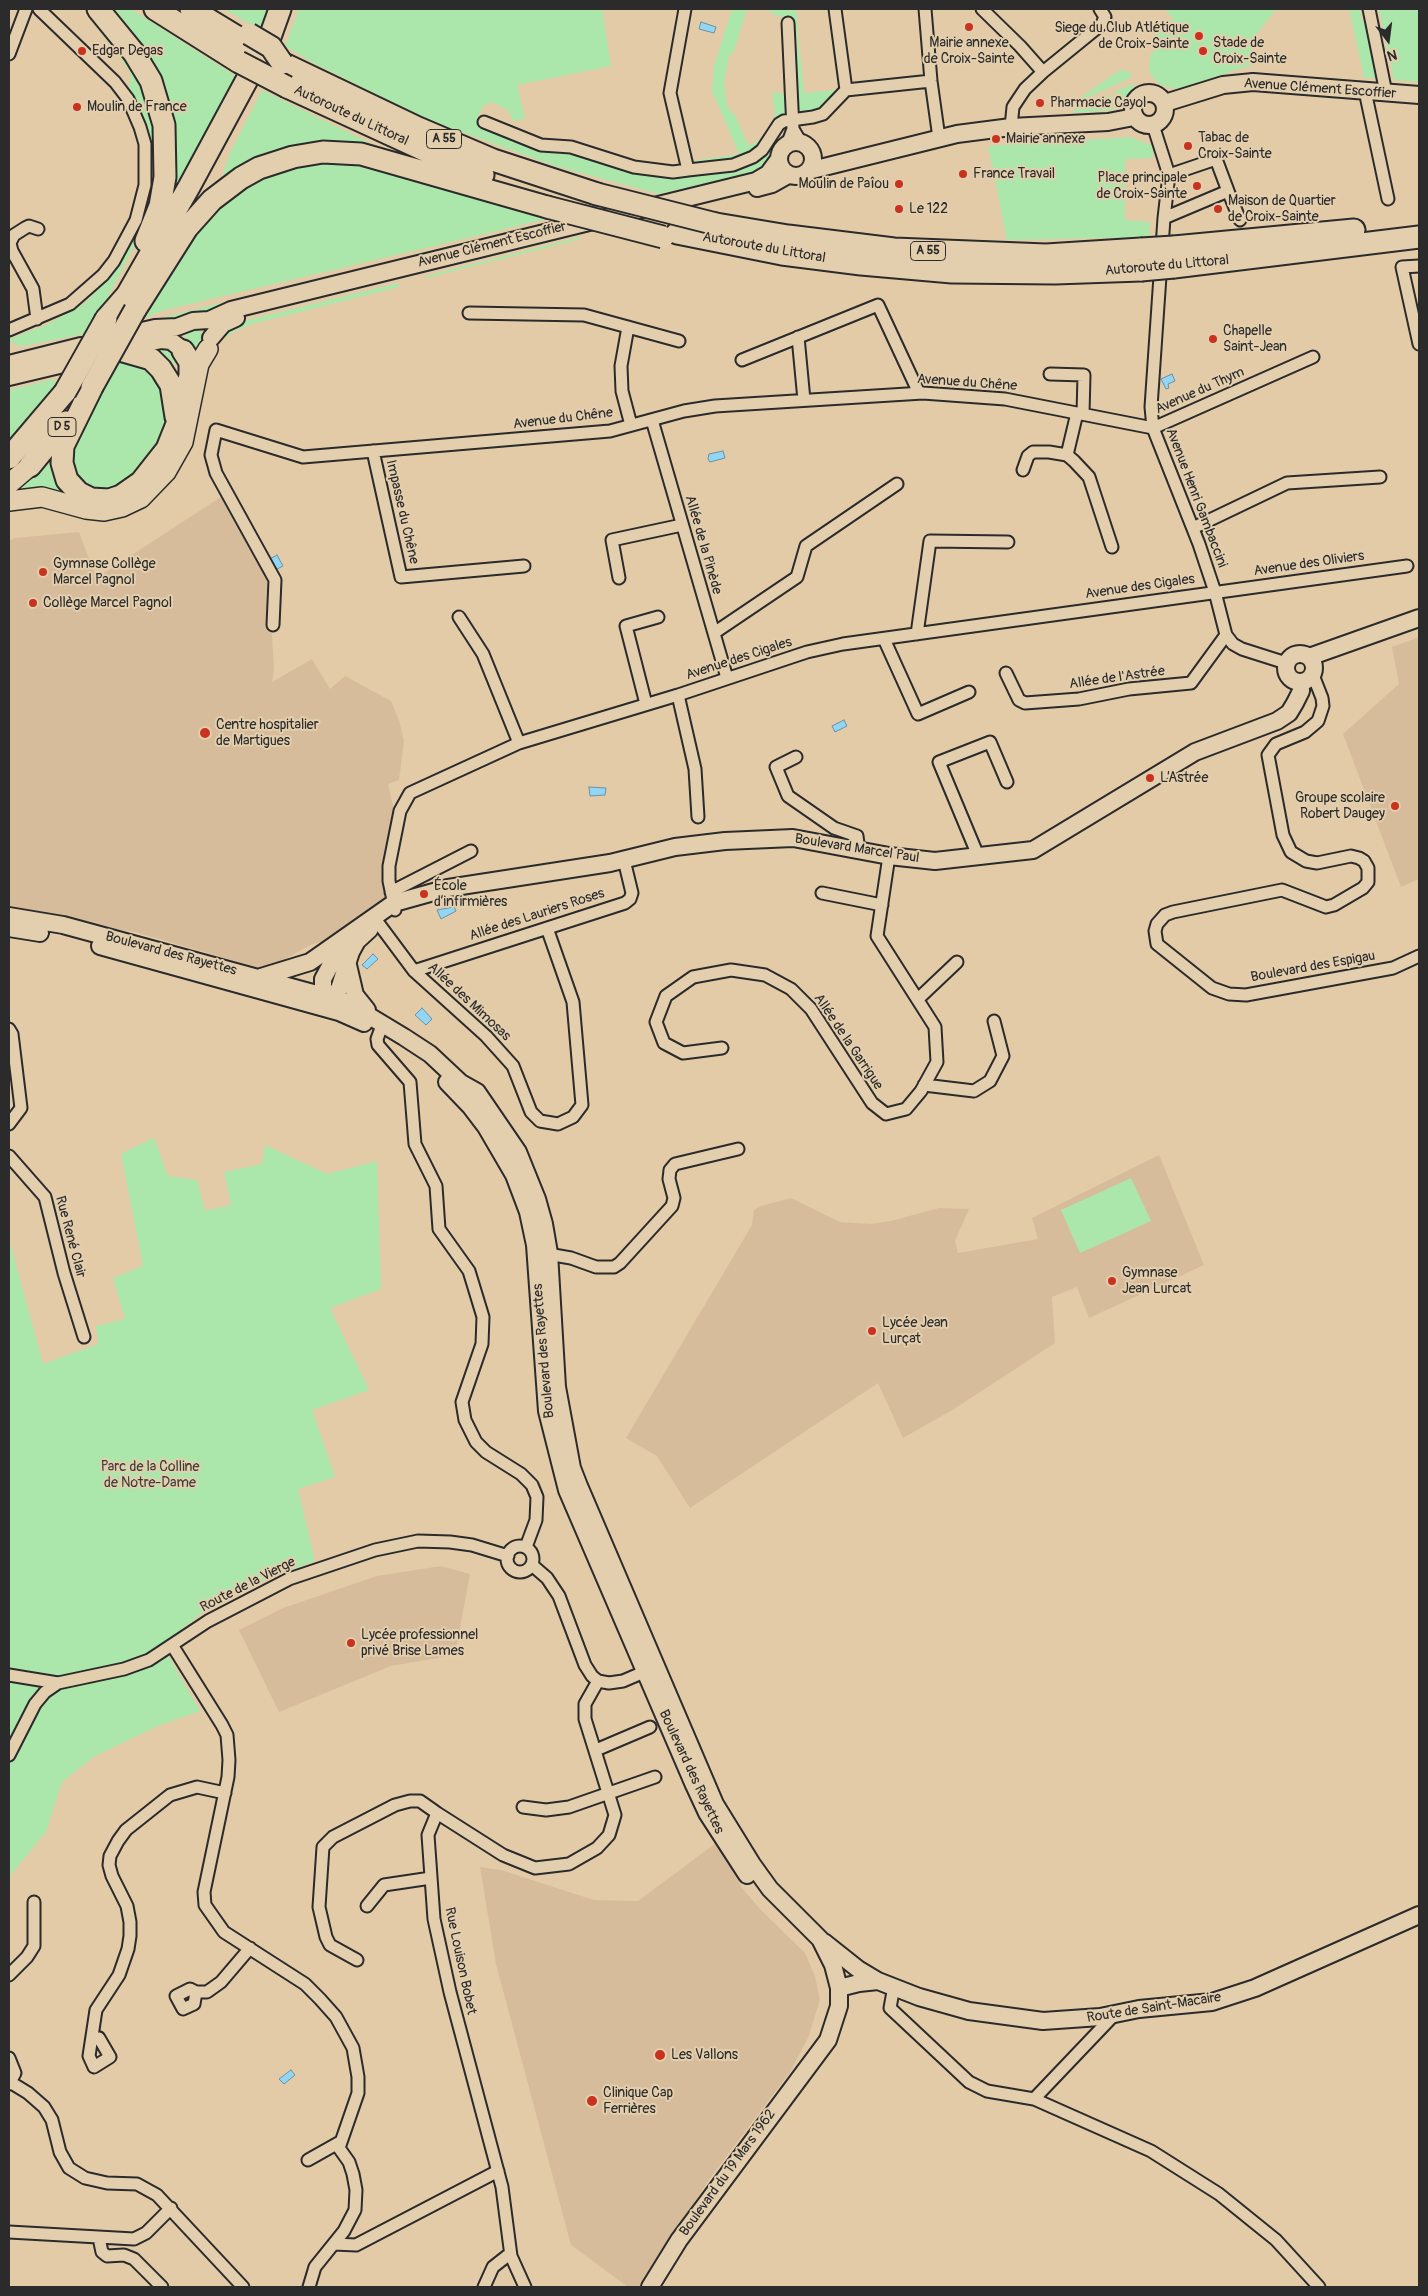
<!DOCTYPE html>
<meta charset="utf-8">
<style>
body{margin:0}
#map{position:relative;width:1428px;height:2296px;overflow:hidden;background:#e3cba8;font-family:Pangolin,sans-serif}
canvas{display:block}
.frame{position:absolute;inset:0;border:10px solid #2b2b2b;pointer-events:none}
.north{position:absolute;left:1363px;top:15px;width:50px;height:50px;-webkit-text-stroke:4px #e3cead;paint-order:stroke;rotate:165deg;font-size:14px;font-weight:700;line-height:20px;text-align:center;color:#2b2b2b}
.north::after{content:'';display:block;margin:auto;width:18px;height:22px;background:#2b2b2b;clip-path:polygon(50% 0,100% 100%,50% 72%,0 100%)}
</style>
<div id="map">
<canvas width="1428" height="2296"></canvas>
<div class="frame"></div>
<div class="north">N</div>
</div>
<script>
const c = document.querySelector('canvas').getContext('2d');
c.lineJoin = 'round';
function paint(path, color) {
  c.fillStyle = color;
  c.fill(path, 'evenodd');
}
function shape(rows) {
  const path = new Path2D();
  for (const r of rows) {
    if (r.length === 3) {
      path.moveTo(r[0] + r[2], r[1]);
      path.arc(r[0], r[1], r[2], 0, 2 * Math.PI);
      continue;
    }
    path.moveTo(r[0], r[1]);
    for (let i = 2; i < r.length; i += 2) path.lineTo(r[i], r[i + 1]);
  }
  return path;
}
function strokePath(path, color, width, dash) {
  c.strokeStyle = color;
  c.lineWidth = width;
  c.lineCap = dash ? 'butt' : 'round';
  c.setLineDash(dash || []);
  c.stroke(path);
}
function drawText(font, color, halo, rows, align = 'center') {
  c.font = font + ' Pangolin,sans-serif';
  c.lineWidth = 4;
  c.setLineDash([]);
  c.textBaseline = 'middle';
  c.strokeStyle = halo;
  c.fillStyle = color;
  for (const [text, x, y, turn = 0] of rows) {
    c.save();
    c.translate(x, y);
    c.rotate((+turn || 0) * Math.PI / 180);
    c.textAlign = isNaN(turn) ? turn : align;
    if (halo) c.strokeText(text, 0, 0);
    c.fillText(text, 0, 0);
    c.restore();
  }
}
paint(shape([
 [227,493,269,586,274,670,272,682,312,659,330,689,345,676,391,701,399,720,404,741,399,780,388,784,395,814,383,902,336,938,310,945,266,970,135,932,9,912,9,541,15,538,79,532,97,580,101,575],
 [1419,637,1419,879,1401,887,1343,734,1399,684,1392,647],
 [1159,1155,1204,1265,1089,1318,1077,1287,1052,1297,1055,1343,954,1409,903,1438,878,1383,690,1508,657,1456,626,1438,752,1225,754,1210,761,1206,791,1198,840,1222,871,1224,891,1221,939,1208,969,1209,955,1241,958,1253,1038,1239,1032,1218],
 [441,1566,470,1574,455,1655,391,1666,279,1712,239,1630,283,1608,377,1576],
 [716,1843,742,1888,760,1909,805,1953,815,1976,820,2000,808,2038,790,2072,708,2181,641,2287,628,2287,571,2245,496,1964,480,1867,501,1870,594,1900,638,1901]
]), '#d6bc9b');
paint(shape([
 [106,9,131,9,242,80,159,232,173,135],
 [224,9,274,9,267,34],
 [299,9,602,9,611,66,517,85,525,119,513,121,508,110,492,102,483,106,478,116,479,124,543,150,563,151,613,164,709,172,771,146,772,149,769,159,763,169,759,171,659,194,552,165,429,120,317,65,285,46],
 [732,9,747,9,733,54,729,55,724,84,727,106,736,117,748,145,756,143,772,126,775,114,772,92,787,95,790,112,757,149,741,159,693,165,690,163,692,161,739,154,712,91,714,66],
 [771,9,796,9,804,93,835,90,838,93,816,113,798,115,795,83,798,47,795,21,770,13],
 [1164,9,1276,9,1249,44,1257,63,1178,89,1160,85,1151,75,1149,69,1150,55,1160,46,1153,36,1174,19],
 [1349,9,1360,9,1362,21,1368,23,1378,78,1364,78],
 [1379,9,1419,9,1419,82,1394,80],
 [95,18,134,66,151,110,157,145,154,192,136,243,89,333,18,347,16,342,9,344,9,339,46,325,84,304,115,272,140,224,152,189,154,174,150,137,140,108,129,87,131,77,129,70,92,21],
 [1120,70,1130,72,1131,78,1068,106],
 [1133,83,1133,90,1123,106,1119,108,1115,92],
 [262,90,370,143,436,169,367,148,227,180,223,174,230,153],
 [1108,95,1111,96,1114,110,1073,113,1074,110],
 [1130,137,1153,146,1153,158,1125,159,1125,220,1150,222,1149,237,1007,240,988,146],
 [340,159,469,192,547,219,165,310,142,319,177,252,230,193,281,167],
 [556,222,420,258,419,253],
 [580,237,581,239,426,278,425,276],
 [394,260,395,262,214,314,193,313,176,321,162,320,165,317],
 [398,283,399,287,252,324,235,331,216,344,218,340,236,323],
 [194,338,9],
 [169,345,185,370,179,368,165,355,142,348],
 [119,359,144,366,157,379,163,387,168,409,166,423,161,439,134,476,114,489,91,489,74,477,69,457,82,423],
 [54,379,55,382,61,380,9,447,9,390],
 [56,450,75,498,16,492,34,474],
 [154,1138,168,1176,197,1180,205,1211,231,1205,224,1172,262,1164,265,1145,327,1174,377,1161,381,1289,330,1308,369,1390,312,1410,335,1477,298,1489,315,1561,223,1596,162,1645,200,1711,158,1726,95,1756,62,1782,46,1832,9,1877,9,1239,43,1364,98,1344,96,1326,125,1319,113,1278,143,1266,121,1154],
 [1131,1178,1151,1221,1080,1253,1061,1210]
]), '#abe6ab');
const water = shape([
 [701,22,716,27,714,33,699,29,701,22],
 [1172,374,1175,381,1168,384,1169,388,1166,389,1161,379,1172,374],
 [723,451,725,458,710,462,708,459,709,454,723,451],
 [277,555,283,566,275,570,270,559,277,555],
 [844,720,847,726,835,732,832,726,844,720],
 [589,787,606,788,605,795,590,796,589,787],
 [454,907,456,911,441,919,437,910,454,907],
 [373,954,378,959,367,969,362,965,373,954],
 [422,1008,432,1019,426,1025,415,1015,422,1008],
 [291,2070,295,2075,284,2084,279,2079,291,2070]
]);
paint(water, '#92d6f4');
strokePath(water, '#6992a4', 1);
const street = shape([
 [685,9,670,93,688,170,733,165,753,157,762,150,779,124,784,121,813,117,823,114,846,90],
 [835,9,846,90,931,81],
 [925,9,931,81,939,138],
 [982,9,1020,46,1043,72,1025,89,1013,107,1011,127],
 [1369,9,1386,93],
 [788,23,793,129,802,144],
 [9,54,26,9],
 [1043,72,1102,24,1105,17,1100,9],
 [1365,91,1388,199],
 [484,122,541,145,571,147,634,167,673,172,688,170],
 [1153,125,1169,175,1164,218,1151,407,1153,428,1199,544,1215,592,1226,635,1233,644,1242,649,1286,663],
 [787,145,793,129],
 [1228,191,1240,220],
 [1164,218,1228,191,1216,159,1169,175],
 [1419,266,1402,267,1419,344],
 [469,313,584,315,679,341],
 [37,319,33,289,12,251,10,243,14,235,25,228,29,226,38,229],
 [628,327,621,366,622,391,631,425],
 [9,330,70,304,103,275,114,261,136,220,145,185,145,144,140,127,128,99,115,82,39,9],
 [798,337,804,400],
 [742,360,878,305,919,393],
 [1050,374,1084,375,1083,414],
 [652,420,727,678],
 [373,451,401,577,524,566],
 [1067,455,1077,413],
 [1023,470,1028,456,1033,452,1049,452,1067,455,1074,461,1089,477,1112,547],
 [1193,528,1287,483,1380,477],
 [619,578,612,540,682,525],
 [459,617,483,654,519,743],
 [273,625,275,580,216,473,211,455,216,430,303,457,610,431,684,411,715,406,923,393,1005,399,1153,428,1313,357],
 [714,633,797,577,806,546,897,484],
 [917,634,930,541,1008,542],
 [884,639,918,714,969,692],
 [1006,673,1019,700,1025,703,1079,699,1129,689,1191,683,1226,635],
 [1313,675,1322,698,1323,706,1318,721,1305,732,1276,744,1268,755,1283,835,1291,852,1306,861,1317,863,1351,856,1359,858,1364,861,1368,868,1368,882,1363,888,1334,905,1326,907,1282,890,1173,912,1165,915,1157,924,1155,931,1157,944,1212,988,1229,994,1246,995,1393,968,1419,956],
 [678,695,695,769,698,817],
 [646,704,626,626,658,617],
 [796,757,776,767,788,796,834,828,857,836,859,851],
 [979,858,939,762,990,742,1007,782],
 [391,892,471,851],
 [822,893,882,905],
 [395,910,389,881,389,866,400,811,410,793,519,743,678,695,807,652,843,644,1407,566],
 [373,916,414,971,486,1036,513,1066,531,1112,540,1121,558,1124,573,1117,582,1105,573,1002,547,928],
 [414,971,625,903,630,899,632,893,624,860],
 [918,999,957,962],
 [9,1029,12,1034,21,1108,9,1124],
 [380,1031,377,1039,378,1045,410,1082,415,1144,436,1186,439,1229,469,1271,483,1317,482,1344,462,1402,465,1420,476,1442,486,1452,521,1474,532,1485,537,1497,536,1520,526,1547],
 [722,1048,683,1053,664,1043,656,1022,666,996,693,977,731,970,765,975,791,989,811,1009,872,1103,886,1114,906,1109,921,1091,937,1062,935,1027,877,936,889,856],
 [924,1085,974,1091,990,1081,1003,1056,994,1021],
 [9,1156,45,1197,64,1273,84,1337],
 [542,1253,571,1258,596,1267,614,1267,620,1263,672,1206,674,1198,669,1179,670,1170,675,1164,738,1149],
 [520,1559,13],
 [532,1565,547,1578,559,1596,585,1665,592,1676,598,1681,609,1683,623,1681,651,1669],
 [172,1645,222,1725,227,1735,229,1760,228,1777,204,1892,205,1905,224,1932,305,1984,320,1999,336,2017,353,2048,358,2077,358,2093,339,2148,349,2162,353,2174,356,2190,355,2210,344,2231,315,2267,309,2287],
 [9,1675,58,1683,124,1669,149,1660,208,1621,289,1579,375,1550,418,1541,450,1542,472,1545,508,1556],
 [596,1750,650,1727],
 [9,1755,35,1704,45,1692,58,1683],
 [523,1807,546,1810,569,1807,655,1777],
 [367,1906,384,1885,431,1878],
 [357,1960,330,1945,326,1937,319,1907,323,1847,333,1837,395,1805,410,1801,420,1801,437,1813],
 [9,1975,27,1957,34,1946,34,1902],
 [894,1986,890,2008,969,2082,987,2091,1034,2099,1114,2015],
 [196,1992,194,2004,183,2009,176,1996,190,1989,196,1992,207,1992,221,1982,250,1948],
 [93,2040,99,2038,110,2057,94,2067,89,2056,96,2010,119,1975,128,1949,130,1936,130,1922,127,1906,112,1876,109,1865,110,1856,118,1841,126,1830,170,1795,197,1787,225,1793],
 [9,2058,15,2073,9,2084],
 [10,2082,28,2093,44,2107,52,2120,60,2152,69,2168,85,2178,107,2183,137,2184,157,2195,243,2287],
 [1034,2099,1151,2151,1219,2194,1276,2240,1319,2287],
 [308,2160,340,2142],
 [9,2232,134,2239,146,2233,171,2208],
 [99,2238,102,2252,107,2256,124,2255,134,2259,162,2287],
 [334,2244,356,2245,498,2171],
 [484,2287,493,2267,507,2256,511,2256],
 [525,2287,511,2256,502,2187,450,1992,434,1919,428,1835,437,1813,503,1855,535,1868,569,1864,597,1848,609,1835,615,1815,585,1719,585,1704,598,1681]
]);
const secondary = shape([
 [1149,109,16],
 [1165,103,1223,85,1253,82,1419,95],
 [796,159,17],
 [808,171,957,134,1011,127,1108,122,1134,117],
 [757,188,772,184,788,175],
 [133,333,155,328,177,327,193,321,209,320,231,310,756,181,768,174,779,159],
 [211,338,223,324,236,318],
 [125,348,161,340,171,341,179,347],
 [9,364,81,346],
 [9,377,72,362],
 [1300,668,14],
 [1309,657,1419,618],
 [9,916,63,925,346,1002,404,1037,430,1054,461,1083,477,1092,518,1152,537,1199,544,1224,549,1253,557,1387,572,1468,579,1486,715,1804,752,1864,770,1889,820,1939,833,1965,839,1988,839,2006,828,2040,679,2240,650,2287],
 [9,928,40,933],
 [100,946,339,1012,364,1023],
 [348,965,355,995,367,1010],
 [261,977,310,962,394,903,448,888,610,863,675,847,725,841,793,838,889,856,935,861,1033,850,1195,752,1277,721,1289,713,1295,703,1301,691,1301,683],
 [322,999,332,997,339,989,351,952,357,941,370,929],
 [327,1004,323,995,323,979,342,944],
 [447,1082,470,1106,486,1127,514,1175,528,1212,535,1245,547,1411,567,1490,694,1785,707,1813,747,1875],
 [824,1942,858,1969,878,1981,919,1997,969,2011,1043,2021,1100,2017,1139,2009,1212,2002,1255,1988,1419,1915],
 [839,1988,859,1983,878,1981]
]);
const primary = shape([
 [9,484,30,466],
 [9,501,42,497,86,509,104,511,122,507,141,498,166,472,183,442,199,364,208,349]
]);
const highway = shape([
 [98,9,134,53,151,81,164,125,165,177,160,206,146,241],
 [155,9,239,62],
 [191,9,247,43],
 [282,63,418,128,493,160,597,194],
 [287,87,461,167,483,175],
 [716,224,788,236,894,249,1046,255,1141,249],
 [677,233,782,254,861,264,952,272,1055,273,1141,270],
 [1174,247,1354,230],
 [1174,267,1419,237],
 [135,310,187,228,212,200,241,178,259,168,293,157,323,152,361,154,547,207],
 [106,319,127,295,189,187,270,37,280,9],
 [123,351,151,359,161,369,171,385,176,417],
 [92,387,63,446,62,463,67,480,79,493,91,499,109,500,121,496,141,482,167,449,183,409,190,375,190,362,183,351],
 [9,458,65,392],
 [30,466,66,422]
]);
strokePath(street, '#2b2b2b', 15);
strokePath(secondary, '#2b2b2b', 20);
strokePath(primary, '#2b2b2b', 22);
strokePath(highway, '#2b2b2b', 25);
strokePath(street, '#e3cead', 11);
strokePath(secondary, '#e3cead', 16);
strokePath(primary, '#e3cead', 19);
strokePath(highway, '#e3cead', 21);
const highwayBridge = shape([
 [249,34,271,47,282,63],
 [239,62,287,87],
 [597,194,716,224],
 [547,207,663,237],
 [1141,249,1174,247],
 [1141,270,1174,267],
 [92,387,135,310],
 [65,392,106,319]
]);
strokePath(highwayBridge, '#2b2b2b', 25, []);
strokePath(highwayBridge, '#e3cead', 21);
for (const [x, y, r, color] of [
 [969,27,5,"#c8321e"],
 [1199,36,5,"#c8321e"],
 [82,51,5,"#c8321e"],
 [1203,51,5,"#c8321e"],
 [1040,103,5,"#c8321e"],
 [77,107,5,"#c8321e"],
 [996,139,5,"#c8321e"],
 [1188,146,5,"#c8321e"],
 [963,174,5,"#c8321e"],
 [899,184,5,"#c8321e"],
 [1197,186,5,"#c8321e"],
 [899,209,5,"#c8321e"],
 [1218,209,5,"#c8321e"],
 [1213,339,5,"#c8321e"],
 [43,572,5,"#c8321e"],
 [33,603,5,"#c8321e"],
 [205,733,6,"#c8321e"],
 [1150,778,5,"#c8321e"],
 [1395,806,5,"#c8321e"],
 [424,894,5,"#c8321e"],
 [1112,1281,5,"#c8321e"],
 [872,1331,5,"#c8321e"],
 [351,1643,5,"#c8321e"],
 [660,2055,6,"#c8321e"],
 [592,2101,6,"#c8321e"]
]) {
  const dot = new Path2D();
  dot.arc(x, y, r, 0, 2 * Math.PI);
  c.fillStyle = color;
  c.fill(dot);
  strokePath(dot, '#e3cead', 2);
}
for (const [x, y, w] of [
 [444,139,35],
 [928,251,35],
 [62,427,28]
]) {
  const box = new Path2D();
  box.roundRect(x - w / 2, y - 9.5, w, 19, 4);
  c.fillStyle = '#e3cead';
  c.fill(box);
  strokePath(box, '#2b2b2b', 1);
}
drawText('bold 12px', '#2b2b2b', null, [
 ["A 55",444,139],
 ["A 55",928,251],
 ["D 5",62,427]
]);
drawText('14px', '#2b2b2b', '#e3cead', [
 ["Siege du Club Atlétique",1189,28,"right"],
 ["de Croix-Sainte",1189,44,"right"],
 ["Mairie annexe",969,43,"center"],
 ["de Croix-Sainte",969,59,"center"],
 ["Stade de",1213,43],
 ["Croix-Sainte",1213,59],
 ["Edgar Degas",92,51],
 ["Pharmacie Cayol",1050,103],
 ["Moulin de France",87,107],
 ["Tabac de",1198,138],
 ["Croix-Sainte",1198,154],
 ["Mairie annexe",1006,139],
 ["France Travail",973,174],
 ["Place principale",1187,178,"right"],
 ["de Croix-Sainte",1187,194,"right"],
 ["Moulin de Paîou",889,184,"right"],
 ["Maison de Quartier",1228,201],
 ["de Croix-Sainte",1228,217],
 ["Le 122",909,209],
 ["Chapelle",1223,331],
 ["Saint-Jean",1223,347],
 ["Gymnase Collège",53,564],
 ["Marcel Pagnol",53,580],
 ["Collège Marcel Pagnol",43,603],
 ["Centre hospitalier",216,725],
 ["de Martigues",216,741],
 ["L’Astrée",1160,778],
 ["Groupe scolaire",1385,798,"right"],
 ["Robert Daugey",1385,814,"right"],
 ["École",434,886],
 ["d’infirmières",434,902],
 ["Gymnase",1122,1273],
 ["Jean Lurcat",1122,1289],
 ["Lycée Jean",882,1323],
 ["Lurçat",882,1339],
 ["Lycée professionnel",361,1635],
 ["privé Brise Lames",361,1651],
 ["Les Vallons",671,2055],
 ["Clinique Cap",603,2093],
 ["Ferrières",603,2109]
], 'left');
drawText('14px', '#2b2b2b', '#e3cead', [
 ["Avenue Clément Escoffier",1320,89,4],
 ["Autoroute du Littoral",351,116,25],
 ["Avenue Clément Escoffier",492,245,-14],
 ["Autoroute du Littoral",764,248,10],
 ["Autoroute du Littoral",1167,266,-5],
 ["Avenue du Chêne",967,383,4],
 ["Avenue du Thym",1200,391,-24],
 ["Avenue du Chêne",563,419,-7],
 ["Avenue Henri Gambaccini",1196,498,69],
 ["Impasse du Chêne",402,512,77],
 ["Allée de la Pinède",703,545,74],
 ["Avenue des Oliviers",1309,564,-8],
 ["Avenue des Cigales",1140,587,-8],
 ["Avenue des Cigales",739,659,-18],
 ["Allée de l'Astrée",1117,678,-8],
 ["Boulevard Marcel Paul",857,849,9],
 ["Allée des Lauriers Roses",537,915,-18],
 ["Boulevard des Rayettes",171,954,15],
 ["Boulevard des Espigau",1313,967,-10],
 ["Allée des Mimosas",469,1002,43],
 ["Allée de la Garrigue",848,1042,56],
 ["Rue René Clair",70,1237,75],
 ["Boulevard des Rayettes",544,1351,-95],
 ["Route de la Vierge",248,1585,-27],
 ["Boulevard des Rayettes",691,1772,65],
 ["Rue Louison Bobet",460,1961,78],
 ["Route de Saint-Macaire",1154,2008,-9],
 ["Boulevard du 19 Mars 1962",728,2173,-54]
]);
drawText('14px', '#383e38', '#e3cead', [
 ["Parc de la Colline",150,1467],
 ["de Notre-Dame",150,1483]
]);
</script>
